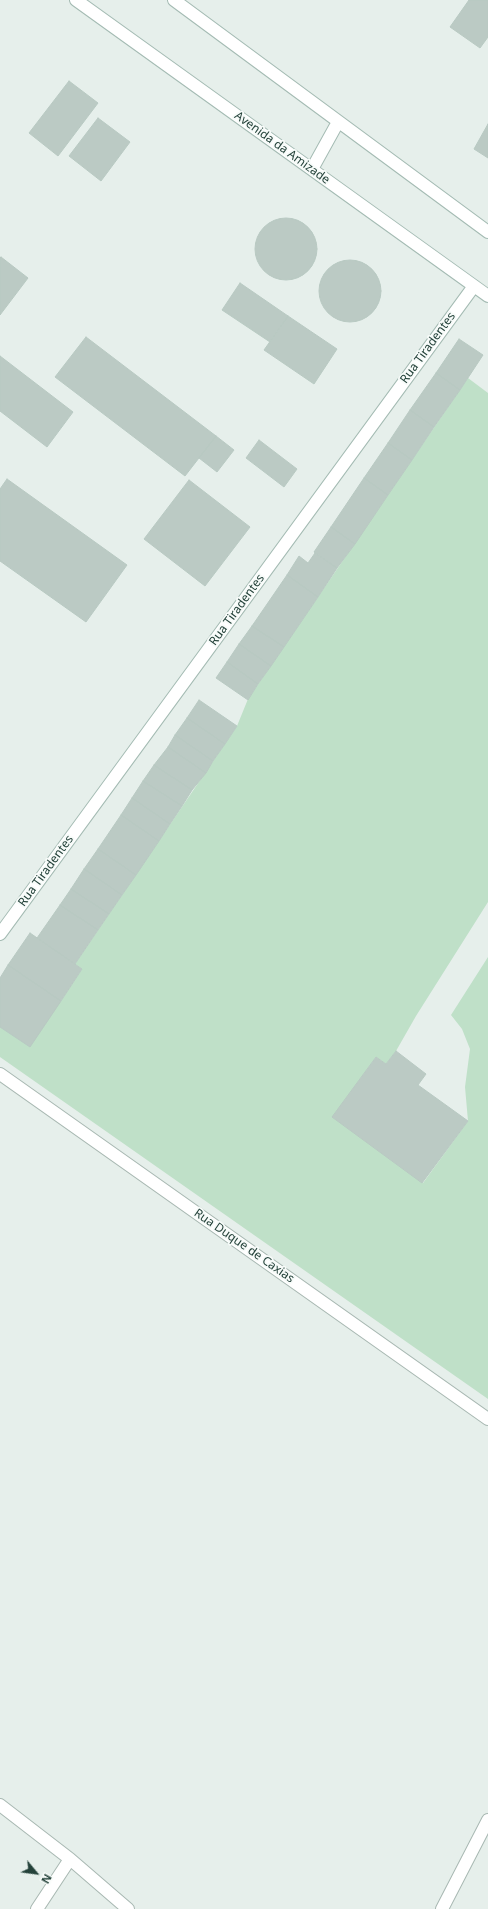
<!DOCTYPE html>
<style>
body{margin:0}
#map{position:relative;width:488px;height:1909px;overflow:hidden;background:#e6efeb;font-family:"Noto Sans",sans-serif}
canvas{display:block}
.north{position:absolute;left:16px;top:1853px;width:40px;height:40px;-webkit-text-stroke:3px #f7fbf9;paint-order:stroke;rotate:119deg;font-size:11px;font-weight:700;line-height:16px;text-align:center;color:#24423a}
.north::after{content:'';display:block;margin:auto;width:14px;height:18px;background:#24423a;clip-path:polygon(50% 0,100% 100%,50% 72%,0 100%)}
</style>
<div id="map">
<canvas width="488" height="1909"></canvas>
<div class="north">N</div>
</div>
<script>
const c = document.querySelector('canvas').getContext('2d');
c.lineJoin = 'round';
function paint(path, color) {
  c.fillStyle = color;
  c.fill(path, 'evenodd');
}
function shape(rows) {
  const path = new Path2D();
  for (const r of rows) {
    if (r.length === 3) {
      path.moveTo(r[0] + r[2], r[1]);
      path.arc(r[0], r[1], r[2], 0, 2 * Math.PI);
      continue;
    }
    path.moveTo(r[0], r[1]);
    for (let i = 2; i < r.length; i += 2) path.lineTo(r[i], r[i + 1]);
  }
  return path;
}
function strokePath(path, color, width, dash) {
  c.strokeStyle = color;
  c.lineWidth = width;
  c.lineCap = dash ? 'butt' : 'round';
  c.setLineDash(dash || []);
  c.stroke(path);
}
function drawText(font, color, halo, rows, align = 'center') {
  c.font = font + ' "Noto Sans",sans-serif';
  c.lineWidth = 3.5;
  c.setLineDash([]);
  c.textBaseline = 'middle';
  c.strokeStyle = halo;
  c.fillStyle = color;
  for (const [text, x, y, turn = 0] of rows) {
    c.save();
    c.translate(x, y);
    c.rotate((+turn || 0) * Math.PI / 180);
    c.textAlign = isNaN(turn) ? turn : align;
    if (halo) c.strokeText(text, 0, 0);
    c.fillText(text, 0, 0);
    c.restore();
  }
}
paint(shape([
 [468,378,488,393,488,902,416,1016,396,1051,386,1064,376,1057,333,1117,423,1183,468,1121,465,1087,470,1049,462,1029,451,1015,488,957,488,1399,0,1057,0,1027,61,1001,82,969,75,964,237,726,248,699]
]), '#bfe0c8');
const building = shape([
 [469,0,488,0,488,37,480,48,450,27,469,0],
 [69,81,98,103,58,156,29,133,69,81],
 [98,118,130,142,101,181,69,156,98,118],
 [488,124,488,158,474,149,488,124],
 [286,249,31],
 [1,257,28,278,0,315,0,258,1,257],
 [350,291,31],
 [240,283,288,316,270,342,222,310,240,283],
 [288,316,337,349,314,384,264,350,288,316],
 [86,337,216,436,185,476,55,377,86,337],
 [459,339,483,355,460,390,436,373,459,339],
 [0,356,73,412,47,447,0,411,0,356],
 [436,373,460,390,434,427,410,410,436,373],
 [410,410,434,427,412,460,388,443,410,410],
 [216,436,234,450,217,472,199,458,216,436],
 [259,440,297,469,284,487,246,458,259,440],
 [388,443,412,460,388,495,364,478,388,443],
 [364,478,388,495,355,544,331,527,364,478],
 [7,479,127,565,86,622,0,561,0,489,7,479],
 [189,480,250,527,205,586,144,539,189,480],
 [331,527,355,544,337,568,314,552,331,527],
 [315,553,337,568,318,597,287,575,299,556,308,563,315,553],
 [287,575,318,597,284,647,252,626,287,575],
 [252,626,284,647,271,666,239,644,252,626],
 [239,644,271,666,258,684,227,662,239,644],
 [227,662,258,684,248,700,216,678,227,662],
 [199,700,237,726,225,744,187,718,199,700],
 [187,718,225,744,213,761,175,735,187,718],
 [175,735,213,761,206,773,168,747,175,735],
 [168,747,206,773,192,790,154,765,168,747],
 [154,765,192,790,182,806,143,781,154,765],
 [143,781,182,806,170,824,132,798,143,781],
 [132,798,170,824,159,841,121,815,132,798],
 [121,815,159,841,136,875,98,849,121,815],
 [98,849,136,875,122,895,84,869,98,849],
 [84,869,122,895,109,914,71,889,84,869],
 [71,889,109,914,98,930,60,905,71,889],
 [60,905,98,930,75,964,37,938,60,905],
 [30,933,82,969,61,1001,8,965,30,933],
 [8,965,61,1001,30,1047,0,1027,0,978,8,965],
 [396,1051,426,1074,418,1085,468,1121,422,1183,332,1117,376,1057,386,1064,396,1051]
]);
paint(building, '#bbcac4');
strokePath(building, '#b8c9c2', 1);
const street = shape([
 [0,1074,488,1419],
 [0,1805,70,1859,128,1909],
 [37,1909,70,1859],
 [442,1909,488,1820]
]);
const secondary = shape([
 [76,0,488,296],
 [174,0,488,232],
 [312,169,338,122],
 [0,934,474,286]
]);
strokePath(street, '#a8b8b2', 14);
strokePath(secondary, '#a4bbb3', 14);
strokePath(street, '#fff', 12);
strokePath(secondary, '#fff', 12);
drawText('12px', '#24423a', '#f7fbf9', [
 ["Avenida da Amizade",282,148,36],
 ["Rua Tiradentes",428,348,-54],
 ["Rua Tiradentes",237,610,-54],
 ["Rua Tiradentes",46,871,-54],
 ["Rua Duque de Caxias",244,1246,35]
]);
</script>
